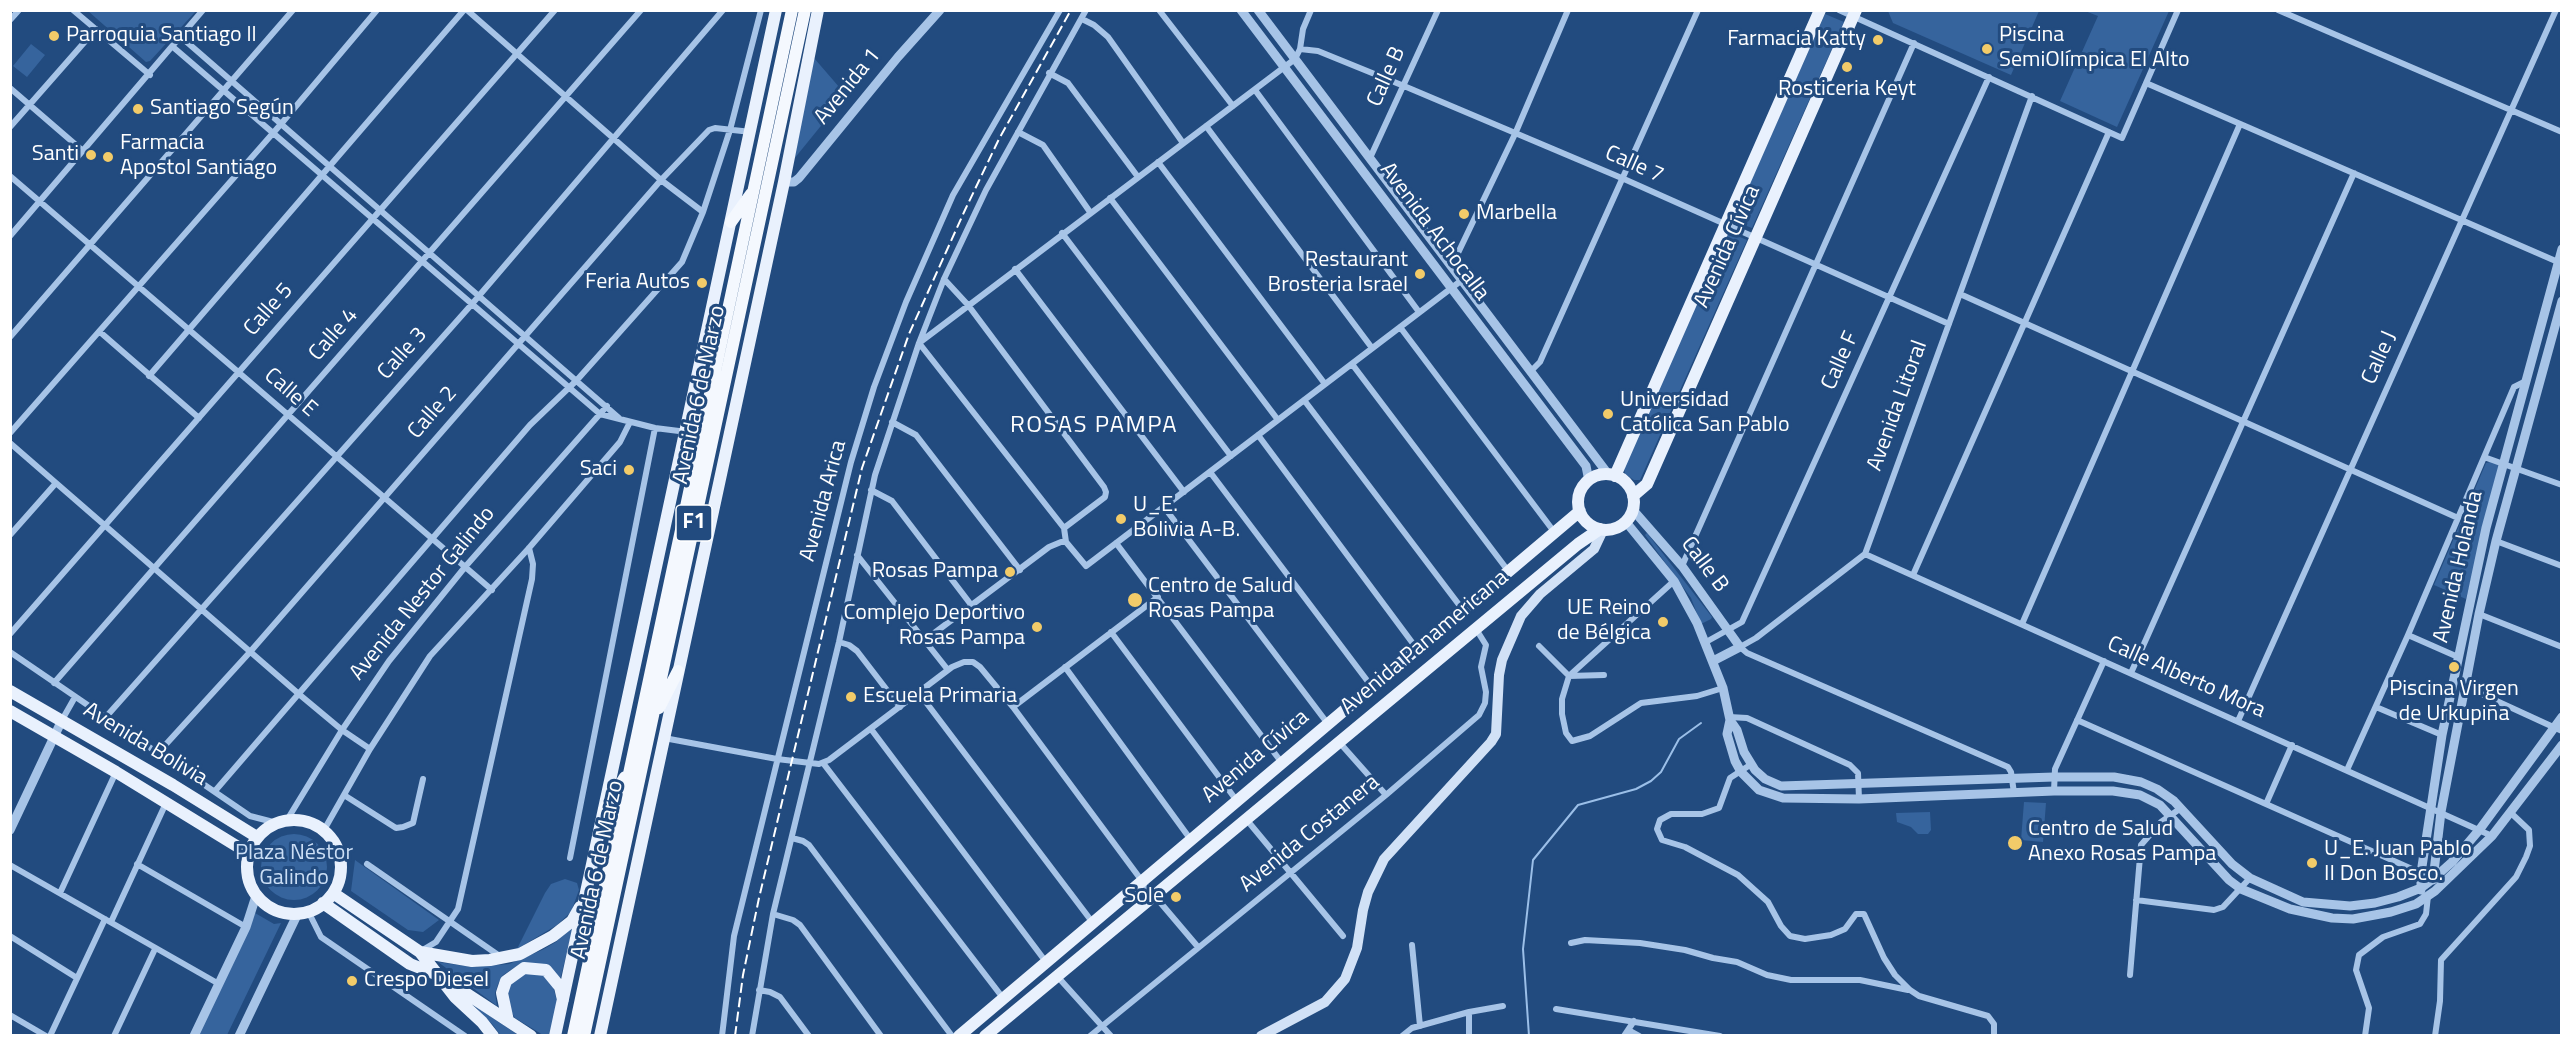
<!DOCTYPE html>
<meta charset="utf-8">
<style>
body{margin:0}
#map{position:relative;width:2572px;height:1046px;overflow:hidden;background:#224b7f;font-family:"Titillium Web",sans-serif}
canvas{display:block}
.frame{position:absolute;inset:0;border:12px solid #fff;pointer-events:none}
</style>
<div id="map">
<canvas width="2572" height="1046"></canvas>
<div class="frame"></div>
</div>
<script>
const c = document.querySelector('canvas').getContext('2d');
c.lineJoin = 'round';
function paint(path, color) {
  c.fillStyle = color;
  c.fill(path, 'evenodd');
}
function shape(rows) {
  const path = new Path2D();
  for (const r of rows) {
    if (r.length === 3) {
      path.moveTo(r[0] + r[2], r[1]);
      path.arc(r[0], r[1], r[2], 0, 2 * Math.PI);
      continue;
    }
    path.moveTo(r[0], r[1]);
    for (let i = 2; i < r.length; i += 2) path.lineTo(r[i], r[i + 1]);
  }
  return path;
}
function strokePath(path, color, width, dash) {
  c.strokeStyle = color;
  c.lineWidth = width;
  c.lineCap = dash ? 'butt' : 'round';
  c.setLineDash(dash || []);
  c.stroke(path);
}
function drawText(font, color, halo, rows, align = 'center') {
  c.font = font + ' "Titillium Web",sans-serif';
  c.lineWidth = 6;
  c.setLineDash([]);
  c.textBaseline = 'middle';
  c.strokeStyle = halo;
  c.fillStyle = color;
  for (const [text, x, y, turn = 0] of rows) {
    c.save();
    c.translate(x, y);
    c.rotate((+turn || 0) * Math.PI / 180);
    c.textAlign = isNaN(turn) ? turn : align;
    if (halo) c.strokeText(text, 0, 0);
    c.fillText(text, 0, 0);
    c.restore();
  }
}
paint(shape([
 [88,11,196,11,150,61,146,62],
 [1888,11,1888,10,2039,11,2011,75,1893,23],
 [2085,11,2169,11,2117,127,2060,101,2098,16],
 [1825,14,1844,22,1752,228,1733,221],
 [31,44,45,55,27,77,13,66],
 [814,58,846,95,794,159],
 [1728,232,1747,240,1640,480,1634,480,1625,474,1624,467],
 [2490,462,2497,463,2499,467,2466,599,2434,585,2486,463],
 [1647,533,1712,617,1711,619,1701,624,1691,598,1645,535],
 [2024,802,2046,803,2043,842,2021,840],
 [1930,812,1931,830,1928,834,1918,834,1911,827,1897,822,1896,813],
 [294,867,33],
 [355,860,439,920,423,932,408,930,351,891],
 [565,879,577,883,579,890,571,912,557,925,517,949,545,893,551,884],
 [255,913,274,924,281,923,227,1035,196,1036],
 [574,924,560,980,543,964,520,964,503,975,498,984,495,993,497,1006,438,962,472,967,509,964,542,950,556,942],
 [525,972,541,973,552,983,557,1001,551,1035,543,1035,515,1018,507,1005,506,993,510,983],
 [472,1004,518,1035,500,1035,493,1025]
]), '#36649d');
strokePath(shape([
 [1529,1036,1523,949,1533,860,1578,805,1636,789,1651,781,1661,772,1679,739,1701,723]
]), '#9bbfe8', 2);
strokePath(shape([
 [73,10,150,75],
 [467,10,661,180,703,212],
 [1159,10,1233,106],
 [1839,10,2122,138,2178,10],
 [2278,10,2562,132],
 [1082,19,1094,25,1108,37,1183,143],
 [10,20,19,10],
 [181,37,619,418],
 [173,47,600,414,655,428,703,434],
 [1300,49,1318,51,1404,86,1624,179,1949,324],
 [1049,73,1068,83,1138,177],
 [2146,83,2558,262],
 [10,88,83,151],
 [1255,90,1419,312],
 [1206,126,1372,348],
 [10,127,96,29],
 [1018,132,1043,145,1090,212],
 [1370,158,1438,10],
 [1158,162,1325,384],
 [10,176,492,590],
 [1110,198,1278,420],
 [1062,233,1231,456],
 [10,236,203,10],
 [1448,261,1458,253,1515,134,1568,10],
 [1015,269,1184,492],
 [944,279,968,305,1104,487,1106,492,1105,497,1064,528,1066,542,1086,566,1462,280],
 [1960,294,2458,518],
 [1400,327,1555,533],
 [100,332,199,418],
 [10,337,293,10],
 [1352,364,1509,572],
 [1531,371,1540,362,1698,10],
 [149,376,464,10],
 [1304,400,1463,610],
 [892,422,916,435,1020,570],
 [10,433,281,124,377,10],
 [1258,435,1417,649],
 [10,443,300,695,342,730,370,749],
 [2484,457,2562,485],
 [1210,472,1372,687],
 [871,490,892,501,972,606],
 [1164,507,1328,724],
 [1064,528,919,343,1295,59,1300,49,1303,29,1311,10],
 [10,535,56,483],
 [2496,541,2562,566],
 [1116,543,1282,763],
 [1865,554,2492,836],
 [857,555,948,670],
 [1682,566,1914,43],
 [1913,575,2109,132],
 [1674,581,1569,676,1562,699,1562,714,1566,733,1572,741,1590,736,1641,703,1697,696,1723,688],
 [2479,614,2562,647],
 [2022,624,2240,124],
 [1111,632,1237,801],
 [10,634,555,10],
 [2408,635,2458,657],
 [925,640,1049,547,1061,542,1066,542],
 [839,642,849,645,857,651,900,707],
 [1706,642,1742,622,1989,77],
 [1539,646,1569,676,1604,675],
 [10,652,250,816,277,823],
 [1065,667,1191,840],
 [2131,673,2354,173],
 [54,683,641,10],
 [2464,686,2562,731],
 [919,693,1093,923],
 [1013,707,1158,597],
 [2376,707,2442,735],
 [1729,717,1747,718,1850,765,1858,773,1859,799],
 [105,718,472,304,723,10],
 [62,720,75,697],
 [2077,720,2421,873,2433,875],
 [2238,721,2556,10],
 [871,729,1046,962],
 [664,738,777,759,819,764,829,760,952,667,964,662,973,662,980,667,1013,707,1142,881,1198,947],
 [1339,742,1386,795],
 [158,753,250,652,661,180,709,130,715,128,751,132],
 [823,763,1003,998],
 [1750,765,1730,778,1719,808,1702,814,1671,814,1660,820,1657,829,1662,840,1685,847,1738,875,1768,902,1781,926,1790,936,1805,939,1831,935,1845,929,1856,914,1864,914,1884,958,1895,975,1910,990,1919,996,1988,1016,1994,1024,1994,1036],
 [2347,770,2408,635,2514,387,2526,381],
 [215,791,530,425,577,380,682,262,703,212,730,130,761,10],
 [2054,791,2055,769,2104,661],
 [2014,793,2011,772,2008,767,1747,653,1740,647,1756,638,1865,554,2032,96],
 [344,795,396,828,403,827,413,823,423,779],
 [2266,804,2292,745],
 [1246,819,1343,936],
 [287,820,342,730,389,661,465,567,607,406],
 [324,830,370,749,430,656,529,548,620,442,630,422],
 [792,838,803,841,809,845,952,1036],
 [570,858,655,428],
 [137,864,246,927],
 [367,864,501,957],
 [10,865,219,984],
 [60,893,116,772],
 [2136,900,2214,910,2223,907,2250,878],
 [308,911,321,937,465,1036],
 [773,914,793,920,800,925,881,1036],
 [111,922,166,803],
 [10,936,77,978],
 [1571,943,1585,940,1640,943,1685,950,1713,958,1737,962,1767,975,1791,980,1860,980,1908,990],
 [1412,945,1420,1026],
 [421,951,436,942,458,909,532,579,533,564,529,548],
 [2130,975,2141,845,2161,822,2181,808],
 [1057,976,1111,1036],
 [759,990,770,992,780,997,809,1036],
 [1556,1009,1720,1036],
 [10,1015,46,1036],
 [1628,1030,1639,1036],
 [50,1036,105,919],
 [114,1036,155,949],
 [722,1036,734,936,851,462,874,387,906,302,953,195,1060,10],
 [752,1036,773,914,839,642,875,475,919,343,944,279,986,190,1086,10],
 [1090,1036,1386,795,1479,715,1485,703,1486,692,1481,667,1486,645,1476,629],
 [1402,1036,1412,1028,1469,1012,1503,1006],
 [1469,1036,1469,1012],
 [1624,1036,1634,1021],
 [2365,1036,2369,1008,2356,970,2359,955,2383,937,2420,924,2426,914,2428,896],
 [2435,1036,2440,1001,2441,960,2516,877,2526,857,2530,846,2529,830,2511,813]
]), '#a7c4e7', 6);
strokePath(shape([
 [1241,10,1586,466,1589,481],
 [1258,10,1608,474],
 [784,182,794,182,799,178,898,57,940,10],
 [1633,510,1682,566,1740,647,1713,661],
 [1626,522,1674,581,1697,623,1723,688,1730,720,1727,734,1735,761,1741,772,1759,790,1783,798,1859,799,2054,791,2113,791,2140,795,2160,805,2229,880,2241,889,2290,909,2332,918,2353,919,2391,912,2416,904,2435,891,2492,836,2562,745],
 [1730,720,1737,730,1744,752,1755,770,1765,779,1781,786,2054,777,2114,777,2141,782,2157,789,2174,801,2232,864,2250,878,2303,902,2350,906,2375,903,2398,897,2421,888,2433,879,2452,862,2480,829,2562,717],
 [10,830,62,720],
 [2433,880,2441,812,2479,614,2496,541,2562,301],
 [2421,890,2421,873,2442,735,2486,528,2562,249],
 [194,1036,246,927,256,896],
 [239,1036,298,913]
]), '#a7c4e7', 9);
strokePath(shape([
 [1261,1036,1325,1002,1345,979,1357,948,1363,910,1368,892,1384,859,1491,742,1496,734,1499,675,1502,660,1521,616,1540,594,1594,549,1603,530]
]), '#d1e1f6', 10);
strokePath(shape([
 [1606,502,28],
 [1615,476,1820,10],
 [1633,496,1647,484,1856,10],
 [10,691,173,785,257,837],
 [10,711,116,772,248,853],
 [294,867,47],
 [333,893,420,952,455,997,482,1022,493,1036],
 [323,903,410,964,438,975,531,1036],
 [420,952,472,961,490,960,520,954,553,936,572,921,580,907],
 [508,1021,502,993,506,981,524,968,546,970,560,987,563,1000],
 [555,1036,776,10],
 [600,1036,784,182,818,10],
 [959,1036,1580,511],
 [985,1036,1578,544,1600,529]
]), '#e9f1fd', 12);
strokePath(shape([
 [731,222,751,194],
 [659,708,678,671],
 [604,810,625,777],
 [573,1036,792,10],
 [584,1036,805,10]
]), '#f4f8fe', 12);
strokePath(shape([
 [735,1036,743,975,759,898,862,468,909,334,965,210,999,139,1071,10]
]), '#fff', 2, [10, 4.5]);
for (const [x, y, r, color] of [
 [54,36,6,"#f2cb69"],
 [1878,40,6,"#f2cb69"],
 [1987,49,6,"#f2cb69"],
 [1847,67,6,"#f2cb69"],
 [138,109,6,"#f2cb69"],
 [91,155,6,"#f2cb69"],
 [108,157,6,"#f2cb69"],
 [1464,214,6,"#f2cb69"],
 [1420,274,6,"#f2cb69"],
 [702,283,6,"#f2cb69"],
 [1608,414,6,"#f2cb69"],
 [629,470,6,"#f2cb69"],
 [1121,519,6,"#f2cb69"],
 [1010,572,6,"#f2cb69"],
 [1135,600,8,"#f2cb69"],
 [1663,622,6,"#f2cb69"],
 [1037,627,6,"#f2cb69"],
 [2454,667,6,"#f2cb69"],
 [851,697,6,"#f2cb69"],
 [2015,843,8,"#f2cb69"],
 [2312,863,6,"#f2cb69"],
 [1176,897,6,"#f2cb69"],
 [352,981,6,"#f2cb69"]
]) {
  const dot = new Path2D();
  dot.arc(x, y, r, 0, 2 * Math.PI);
  c.fillStyle = color;
  c.fill(dot);
  strokePath(dot, '#224b7f', 2);
}
for (const [x, y, w] of [
 [694,523,36]
]) {
  const box = new Path2D();
  box.roundRect(x - w / 2, y - 18, w, 36, 4.5);
  c.fillStyle = '#224b7f';
  c.fill(box);
  strokePath(box, '#fff', 1.5);
}
drawText('bold 21px', '#fff', null, [
 ["F1",694,523]
]);
drawText('22px', '#fff', '#224b7f', [
 ["Parroquia Santiago ll",66,36],
 ["Piscina",1999,36],
 ["SemiOlímpica El Alto",1999,61],
 ["Farmacia Katty",1866,40,"right"],
 ["Rosticeria Keyt",1847,90,"center"],
 ["Santiago Según",150,109],
 ["Farmacia",120,144],
 ["Apostol Santiago",120,169],
 ["Santi",79,155,"right"],
 ["Marbella",1476,214],
 ["Restaurant",1408,261,"right"],
 ["Brosteria Israel",1408,286,"right"],
 ["Feria Autos",690,283,"right"],
 ["Universidad",1620,401],
 ["Católica San Pablo",1620,426],
 ["Saci",617,470,"right"],
 ["U_E.",1133,506],
 ["Bolivia A-B.",1133,531],
 ["Rosas Pampa",998,572,"right"],
 ["Centro de Salud",1148,587],
 ["Rosas Pampa",1148,612],
 ["UE Reino",1651,609,"right"],
 ["de Bélgica",1651,634,"right"],
 ["Complejo Deportivo",1025,614,"right"],
 ["Rosas Pampa",1025,639,"right"],
 ["Piscina Virgen",2454,690,"center"],
 ["de Urkupiña",2454,715,"center"],
 ["Escuela Primaria",863,697],
 ["Centro de Salud",2028,830],
 ["Anexo Rosas Pampa",2028,855],
 ["U_E. Juan Pablo",2324,850],
 ["II Don Bosco.",2324,875],
 ["Sole",1164,897,"right"],
 ["Crespo Diesel",364,981]
], 'left');
drawText('22px', '#fff', '#224b7f', [
 ["Calle B",1387,77,-66],
 ["Avenida 1",848,87,-51],
 ["Calle 7",1634,165,24],
 ["Avenida Achocalla",1434,232,53],
 ["Avenida Cívica",1728,247,-66],
 ["Calle 5",269,310,-49],
 ["Calle 4",334,335,-49],
 ["Calle 3",403,354,-48],
 ["Calle J",2380,358,-66],
 ["Calle F",1841,361,-66],
 ["Calle E",290,393,41],
 ["Avenida 6 de Marzo",700,395,-78],
 ["Avenida Litoral",1898,406,-70],
 ["Calle 2",433,413,-49],
 ["Avenida Arica",824,501,-75],
 ["Calle B",1704,565,53],
 ["Avenida Holanda",2459,567,-77],
 ["Avenida Nestor Galindo",423,594,-51],
 ["Avenida Panamericana",1425,643,-40],
 ["Calle Alberto Mora",2186,678,24],
 ["Avenida Bolivia",145,745,31],
 ["Avenida Cívica",1256,757,-40],
 ["Avenida Costanera",1310,834,-39],
 ["Avenida 6 de Marzo",598,870,-78]
]);
drawText('22px', '#cbdef5', '#224b7f', [
 ["Plaza Néstor",294,854],
 ["Galindo",294,879]
]);
c.letterSpacing = '1.5px';
drawText('24px', '#fff', '#224b7f', [
 ["ROSAS PAMPA",1094,426]
]);
c.letterSpacing = '0px';
</script>
